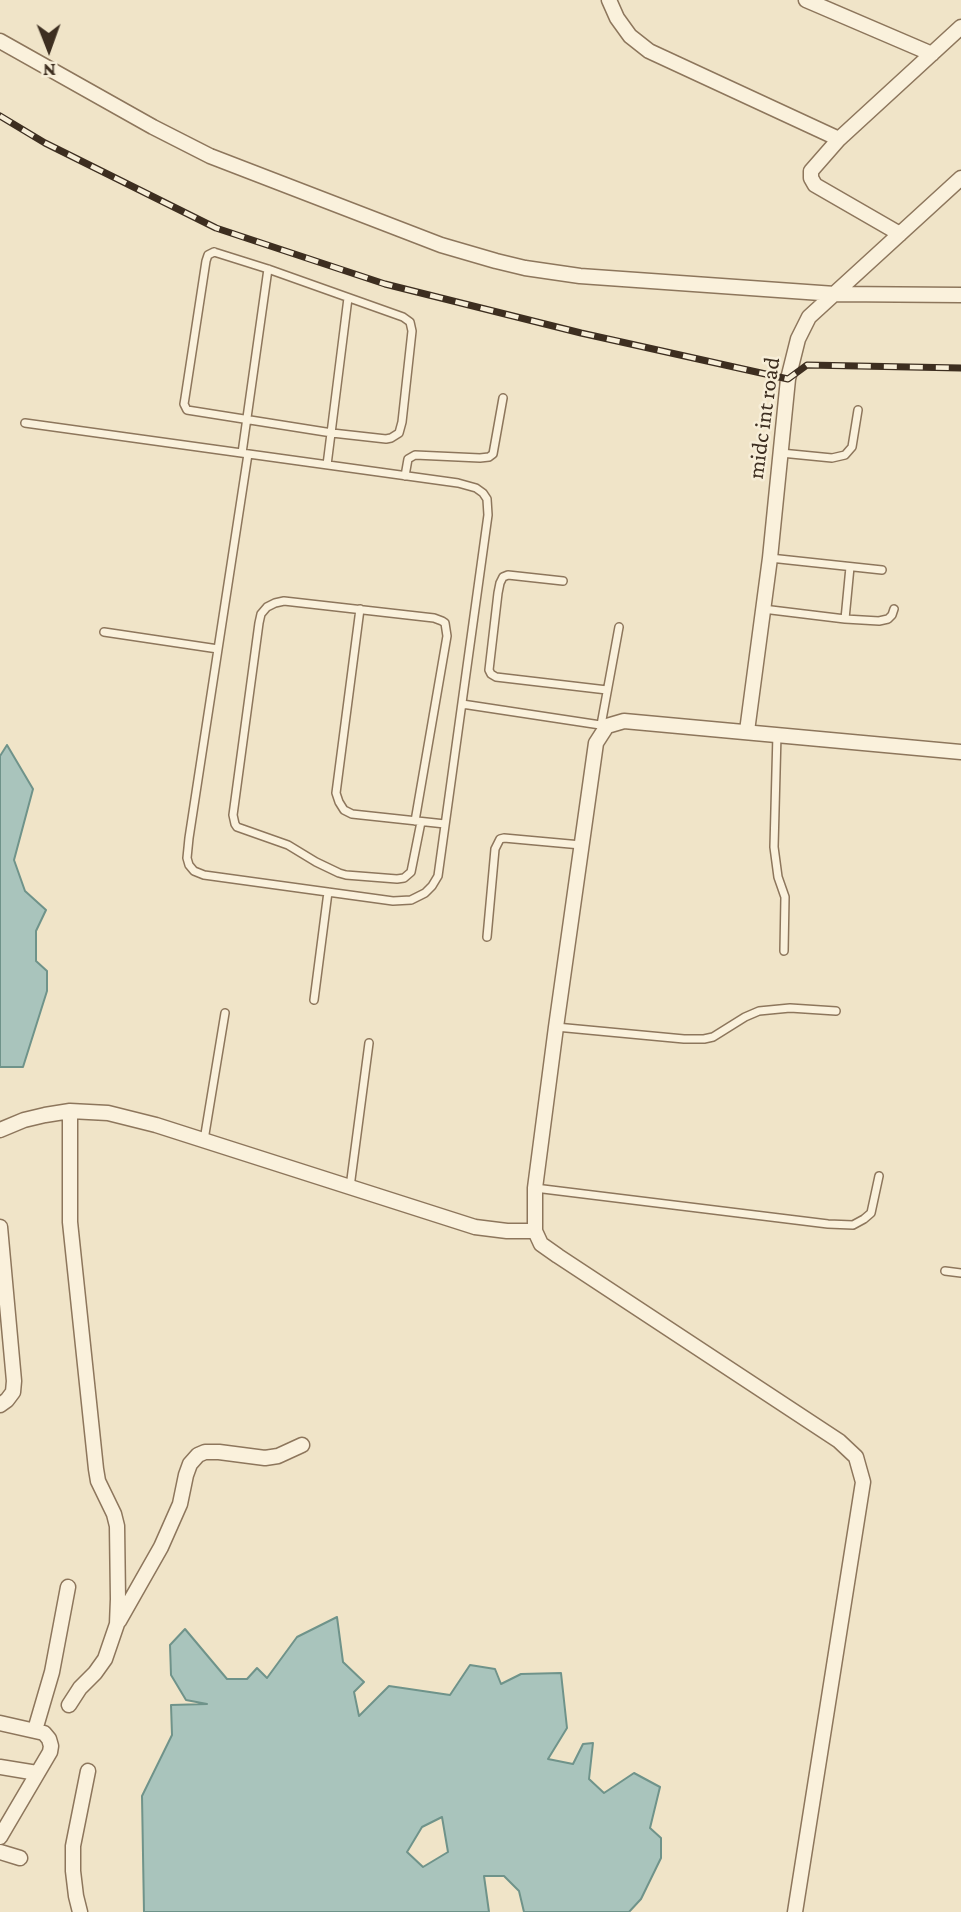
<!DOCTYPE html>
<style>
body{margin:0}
#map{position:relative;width:961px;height:1912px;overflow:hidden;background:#f0e4c8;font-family:"Crimson Pro",serif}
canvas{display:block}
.north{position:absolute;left:14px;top:14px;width:70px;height:70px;-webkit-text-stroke:5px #f7eed8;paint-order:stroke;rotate:179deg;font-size:19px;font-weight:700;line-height:28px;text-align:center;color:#3d2e20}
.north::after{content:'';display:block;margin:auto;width:24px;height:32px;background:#3d2e20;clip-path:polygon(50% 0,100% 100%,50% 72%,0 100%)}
</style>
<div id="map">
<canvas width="961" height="1912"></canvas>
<div class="north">N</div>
</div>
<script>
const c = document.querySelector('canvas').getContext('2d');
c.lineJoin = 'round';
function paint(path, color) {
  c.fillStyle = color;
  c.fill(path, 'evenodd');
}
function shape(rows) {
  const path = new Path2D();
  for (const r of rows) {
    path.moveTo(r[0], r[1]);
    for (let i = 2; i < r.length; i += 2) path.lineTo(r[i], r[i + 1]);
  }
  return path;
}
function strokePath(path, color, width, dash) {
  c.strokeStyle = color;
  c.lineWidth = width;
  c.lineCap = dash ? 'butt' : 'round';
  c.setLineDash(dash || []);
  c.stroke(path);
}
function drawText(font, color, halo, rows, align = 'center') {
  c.font = font + ' "Crimson Pro",serif';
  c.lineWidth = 5;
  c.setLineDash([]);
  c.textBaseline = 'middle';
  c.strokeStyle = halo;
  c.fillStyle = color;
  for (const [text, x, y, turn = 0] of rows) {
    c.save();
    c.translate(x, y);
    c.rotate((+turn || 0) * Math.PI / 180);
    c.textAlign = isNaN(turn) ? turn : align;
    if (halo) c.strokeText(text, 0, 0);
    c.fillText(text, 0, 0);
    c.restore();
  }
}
const water = shape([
 [7,745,33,789,14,860,25,891,46,910,36,931,36,961,47,971,47,991,23,1067,0,1067,0,756,7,745],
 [337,1617,343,1662,364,1682,354,1692,359,1716,389,1686,450,1695,470,1665,495,1669,501,1684,521,1674,561,1673,567,1728,548,1759,573,1764,583,1744,593,1743,589,1779,604,1793,634,1773,660,1787,650,1828,661,1838,661,1858,641,1899,629,1912,524,1912,519,1891,504,1876,484,1876,489,1912,144,1912,142,1796,172,1735,171,1705,207,1704,186,1700,171,1675,170,1645,185,1629,227,1679,247,1679,257,1668,267,1678,297,1637,337,1617],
 [442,1817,448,1852,423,1867,407,1852,422,1827,442,1817]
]);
paint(water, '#a9c4bc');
strokePath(water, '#6f938a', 2);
const lane = shape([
 [214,252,268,269,403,317,410,322,412,331,402,422,399,433,391,438,386,439,332,433,187,410,184,404,185,398,206,261,208,255,214,252],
 [25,423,458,483,476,488,483,493,487,499,488,515,438,876,432,886,425,893,411,900,393,901,204,875,194,871,189,865,187,858,189,838,248,454],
 [242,453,268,269],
 [781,453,832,458,845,455,852,447,858,410],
 [327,465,348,298],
 [405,476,408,459,415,455,480,458,489,457,493,454,503,398],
 [770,558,882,570],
 [563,581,508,575,503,577,500,583,498,593,489,670,491,674,496,677,607,690],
 [360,609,336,793,339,802,344,810,352,814,445,824],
 [763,609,845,619,879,621,888,619,892,615,894,609],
 [845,619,850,567],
 [104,632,218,649],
 [462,704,607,726],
 [601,725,619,627],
 [777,734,774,847,778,877,785,897,784,951],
 [415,821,447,636,445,623,442,621,434,618,284,601,275,603,267,607,261,614,259,623,233,815,235,824,237,827,288,845,316,862,339,873,346,875,397,879,404,878,411,872,421,822],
 [487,937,495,849,500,839,504,838,581,845],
 [314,1000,328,892],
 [556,1027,684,1039,704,1039,713,1037,745,1017,759,1011,790,1008,836,1011],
 [204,1140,225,1013],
 [350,1187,369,1043],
 [535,1188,828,1224,853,1225,864,1219,871,1213,879,1176],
 [945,1271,961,1273]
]);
const street = shape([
 [609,0,617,18,630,36,649,51,839,139],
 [806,0,932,54],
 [0,41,153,127,210,156,441,245,496,261,525,268,580,276,835,294,961,295],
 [900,234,815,185,811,178,811,171,839,139,961,27],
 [747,731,770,558,788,379,798,339,809,317,961,178],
 [0,1130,24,1120,45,1115,70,1111,108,1113,156,1125,475,1227,507,1231,535,1231],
 [0,1227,14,1381,13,1392,7,1400,0,1405],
 [119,1621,161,1547,180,1504,186,1475,190,1464,198,1455,205,1452,219,1452,265,1458,278,1456,302,1445],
 [69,1705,80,1688,95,1673,105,1659,117,1624,118,1599,117,1526,114,1514,98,1481,96,1469,70,1222,70,1111],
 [0,1723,44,1733,49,1739,51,1746,50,1752,0,1837],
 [35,1730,52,1672,68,1587],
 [0,1767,37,1773],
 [0,1852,20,1858],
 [80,1912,76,1896,73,1871,73,1846,88,1771],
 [795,1912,863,1482,856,1457,839,1441,558,1256,541,1244,535,1231,535,1188,556,1027,596,743,607,726,624,721,961,752]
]);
strokePath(lane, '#8d765c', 10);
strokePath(street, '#8d765c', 17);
strokePath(lane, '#faf1dc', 7);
strokePath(street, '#faf1dc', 14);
const rail = shape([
 [0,116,45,143,216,228,385,284,581,333,788,379,807,365,961,368]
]);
strokePath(rail, '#3d2e20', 7);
strokePath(rail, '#f7eed8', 4.5, [13]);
drawText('23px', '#3d2e20', '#f7eed8', [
 ["midc int road",764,418,-82]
]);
</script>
